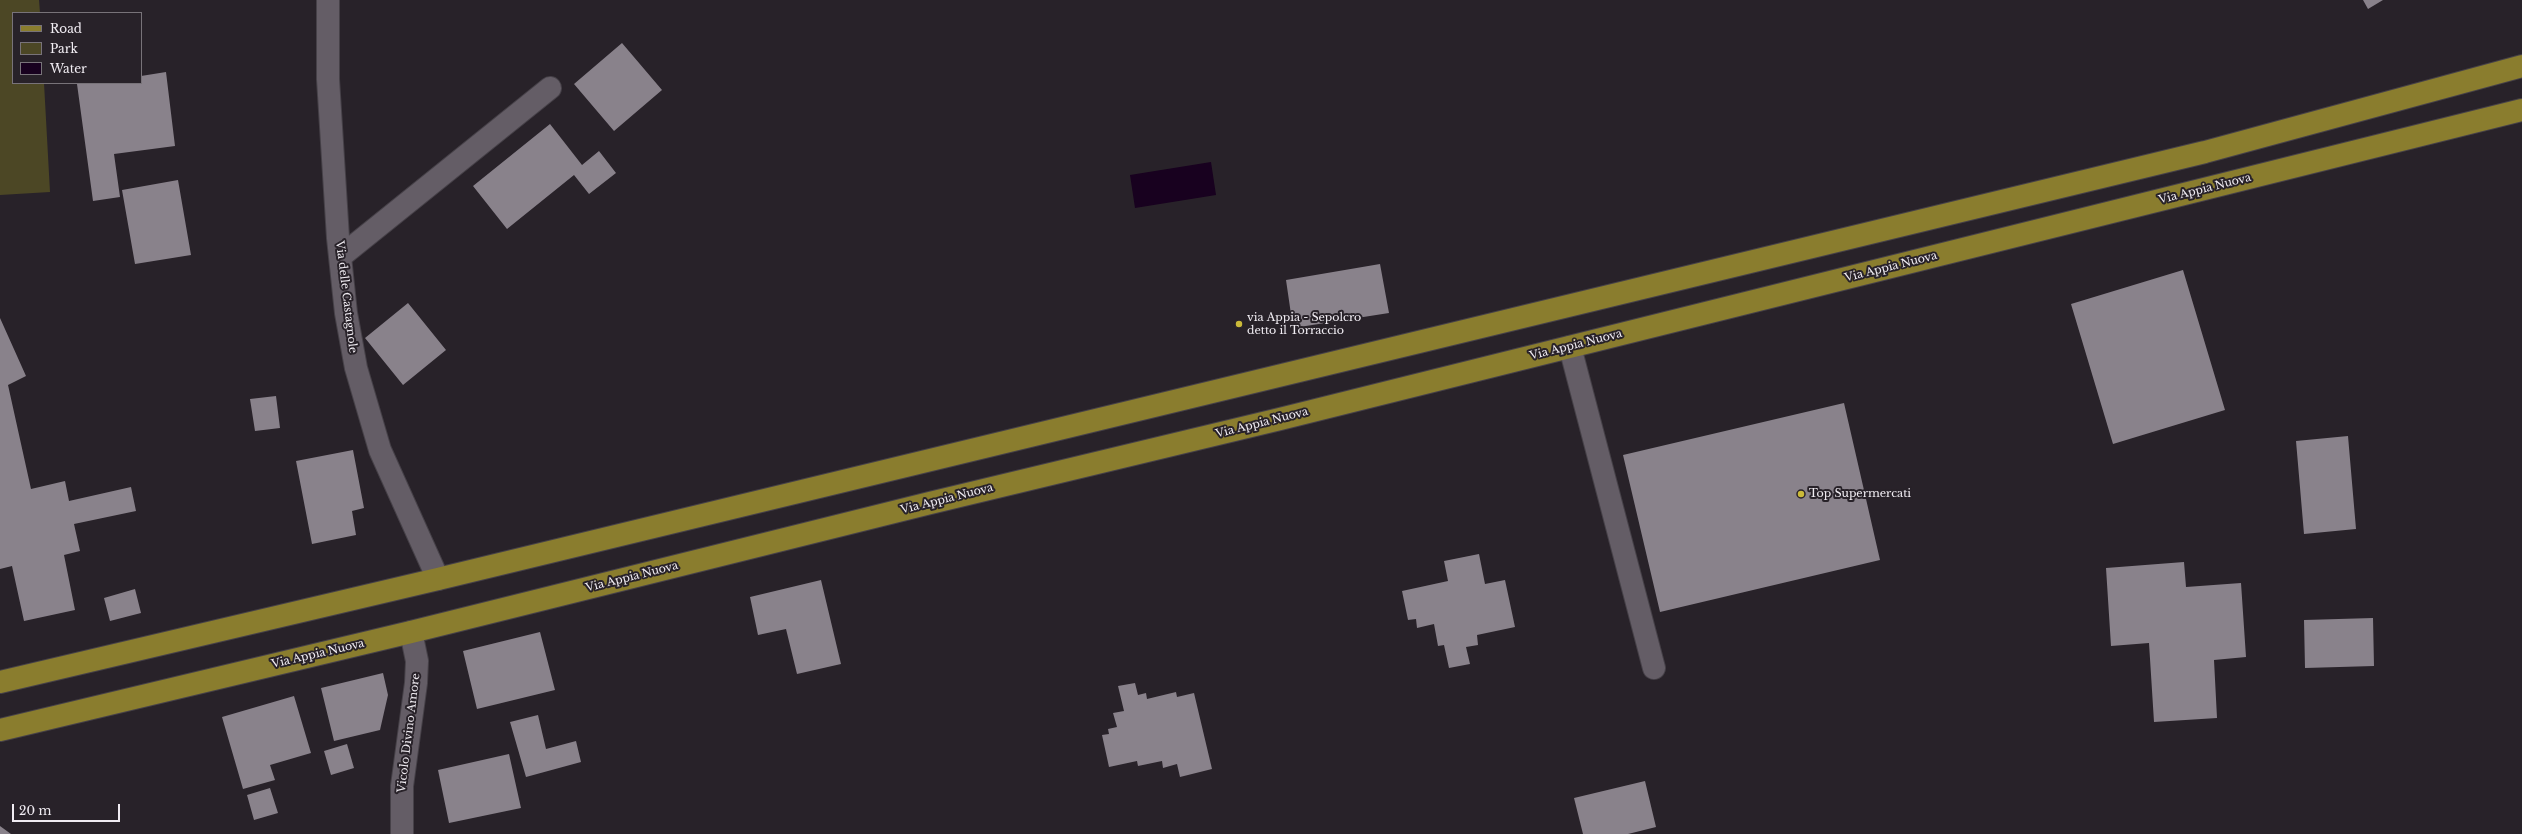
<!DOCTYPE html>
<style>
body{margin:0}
#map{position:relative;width:2522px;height:834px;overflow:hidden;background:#282229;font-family:"Libre Baskerville",serif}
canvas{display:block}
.legend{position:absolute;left:12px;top:12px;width:130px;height:72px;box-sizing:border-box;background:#282229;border:1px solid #787379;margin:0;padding:5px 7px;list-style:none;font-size:12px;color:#f0ecf2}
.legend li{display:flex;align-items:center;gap:8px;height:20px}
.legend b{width:20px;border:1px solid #787379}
.scale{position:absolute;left:12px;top:804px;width:108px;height:18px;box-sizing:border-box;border:2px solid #f0ecf2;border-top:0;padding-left:5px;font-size:12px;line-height:14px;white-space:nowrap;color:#f0ecf2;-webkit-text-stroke:3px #282229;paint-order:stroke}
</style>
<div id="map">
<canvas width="2522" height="834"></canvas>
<ul class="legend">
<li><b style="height:5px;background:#8a7d2e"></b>Road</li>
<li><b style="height:11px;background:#4c4725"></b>Park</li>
<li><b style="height:11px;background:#18011f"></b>Water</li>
</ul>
<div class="scale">20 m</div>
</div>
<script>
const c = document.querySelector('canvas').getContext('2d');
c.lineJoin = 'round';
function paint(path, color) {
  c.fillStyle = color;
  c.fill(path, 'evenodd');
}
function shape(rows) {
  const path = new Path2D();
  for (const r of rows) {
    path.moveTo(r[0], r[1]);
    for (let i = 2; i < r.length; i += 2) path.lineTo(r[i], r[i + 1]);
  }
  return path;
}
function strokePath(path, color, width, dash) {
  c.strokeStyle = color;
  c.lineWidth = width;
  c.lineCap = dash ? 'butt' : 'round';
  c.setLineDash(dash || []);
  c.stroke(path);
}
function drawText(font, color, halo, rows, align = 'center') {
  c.font = font + ' "Libre Baskerville",serif';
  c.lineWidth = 4;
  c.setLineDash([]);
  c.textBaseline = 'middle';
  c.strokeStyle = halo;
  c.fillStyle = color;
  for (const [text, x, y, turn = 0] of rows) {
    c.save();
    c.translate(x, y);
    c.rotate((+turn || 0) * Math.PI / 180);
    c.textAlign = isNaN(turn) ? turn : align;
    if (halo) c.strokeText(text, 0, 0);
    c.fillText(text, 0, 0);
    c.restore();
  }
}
paint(shape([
 [0,0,39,0,40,13,13,13,13,83,44,83,50,192,0,195]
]), '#4c4725');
paint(shape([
 [1211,162,1216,195,1135,208,1130,175]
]), '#18011f');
paint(shape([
 [2363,0,2383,0,2368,9],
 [622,43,662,90,614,131,574,84],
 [166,72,175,146,114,154,120,197,93,201,77,84,141,83,141,76],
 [550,124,582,165,599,151,616,173,589,194,574,175,507,229,473,186],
 [178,180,191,255,135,264,122,190],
 [1380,264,1389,313,1293,328,1286,280],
 [2183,270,2225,410,2113,444,2071,304],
 [408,303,446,350,403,385,365,338],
 [0,318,26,376,8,385,31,489,65,481,69,501,131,487,136,511,74,524,80,551,64,555,75,610,24,621,12,566,0,569],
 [276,396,280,428,255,431,250,399],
 [1844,403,1880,560,1660,612,1623,455],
 [2348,436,2356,529,2304,534,2296,441],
 [353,450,364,508,352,511,356,535,312,544,296,461],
 [1479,554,1485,584,1505,580,1515,627,1477,635,1478,645,1466,647,1470,664,1449,668,1444,645,1438,646,1434,624,1417,628,1416,619,1408,620,1402,591,1448,581,1444,561],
 [2184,562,2186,587,2241,583,2246,657,2214,660,2217,718,2154,722,2149,643,2111,646,2106,568],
 [821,580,841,664,797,674,786,629,758,635,750,597],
 [135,589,141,613,110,621,104,598],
 [2373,618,2374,666,2305,668,2304,620],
 [540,632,555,690,477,709,463,651],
 [383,673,388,695,380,730,334,741,321,688],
 [1135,683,1138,695,1146,693,1147,699,1176,692,1177,697,1194,693,1212,769,1180,777,1177,764,1163,768,1162,761,1138,766,1137,761,1109,767,1102,735,1109,734,1108,729,1117,727,1113,713,1124,711,1118,686],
 [294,696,311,753,270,765,275,780,243,789,222,717],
 [538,715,546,749,576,741,581,762,526,777,510,722],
 [347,744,354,768,331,775,324,751],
 [509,754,521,808,449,823,438,770],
 [1645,781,1656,827,1628,834,1583,834,1574,798],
 [270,788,278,813,254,820,247,795],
 [0,826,11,834,0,834]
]), '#89828b');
const minor = shape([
 [328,0,328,79,338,238,346,313,356,368,380,450,438,579],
 [340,257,550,88],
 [1570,347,1654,668],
 [402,834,402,786,416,683,417,661,411,632]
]);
const major = shape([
 [0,682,438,579,2205,152,2522,66],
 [0,730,411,632,930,503,1280,419,2522,110]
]);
strokePath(minor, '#464148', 24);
strokePath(major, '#464148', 24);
strokePath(minor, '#645d66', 22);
strokePath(major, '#8a7d2e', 22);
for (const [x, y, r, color] of [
 [1239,324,4,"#cbba39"],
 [1801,494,4,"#cbba39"]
]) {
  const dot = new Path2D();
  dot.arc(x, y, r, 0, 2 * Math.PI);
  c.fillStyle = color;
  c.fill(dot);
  strokePath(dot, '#282229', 1.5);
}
drawText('11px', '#f0ecf2', '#282229', [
 ["Via Appia Nuova",2205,189,-14],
 ["Via Appia Nuova",1891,267,-14],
 ["Via delle Castagnole",346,297,83],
 ["Via Appia Nuova",1576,345,-14],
 ["Via Appia Nuova",1262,423,-14],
 ["Via Appia Nuova",947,499,-14],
 ["Via Appia Nuova",632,577,-14],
 ["Via Appia Nuova",318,654,-13],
 ["Vicolo Divino Amore",409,733,-83]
]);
drawText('11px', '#f0ecf2', '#282229', [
 ["via Appia - Sepolcro",1247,318],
 ["detto il Torraccio",1247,331],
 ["Top Supermercati",1809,494]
], 'left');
</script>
